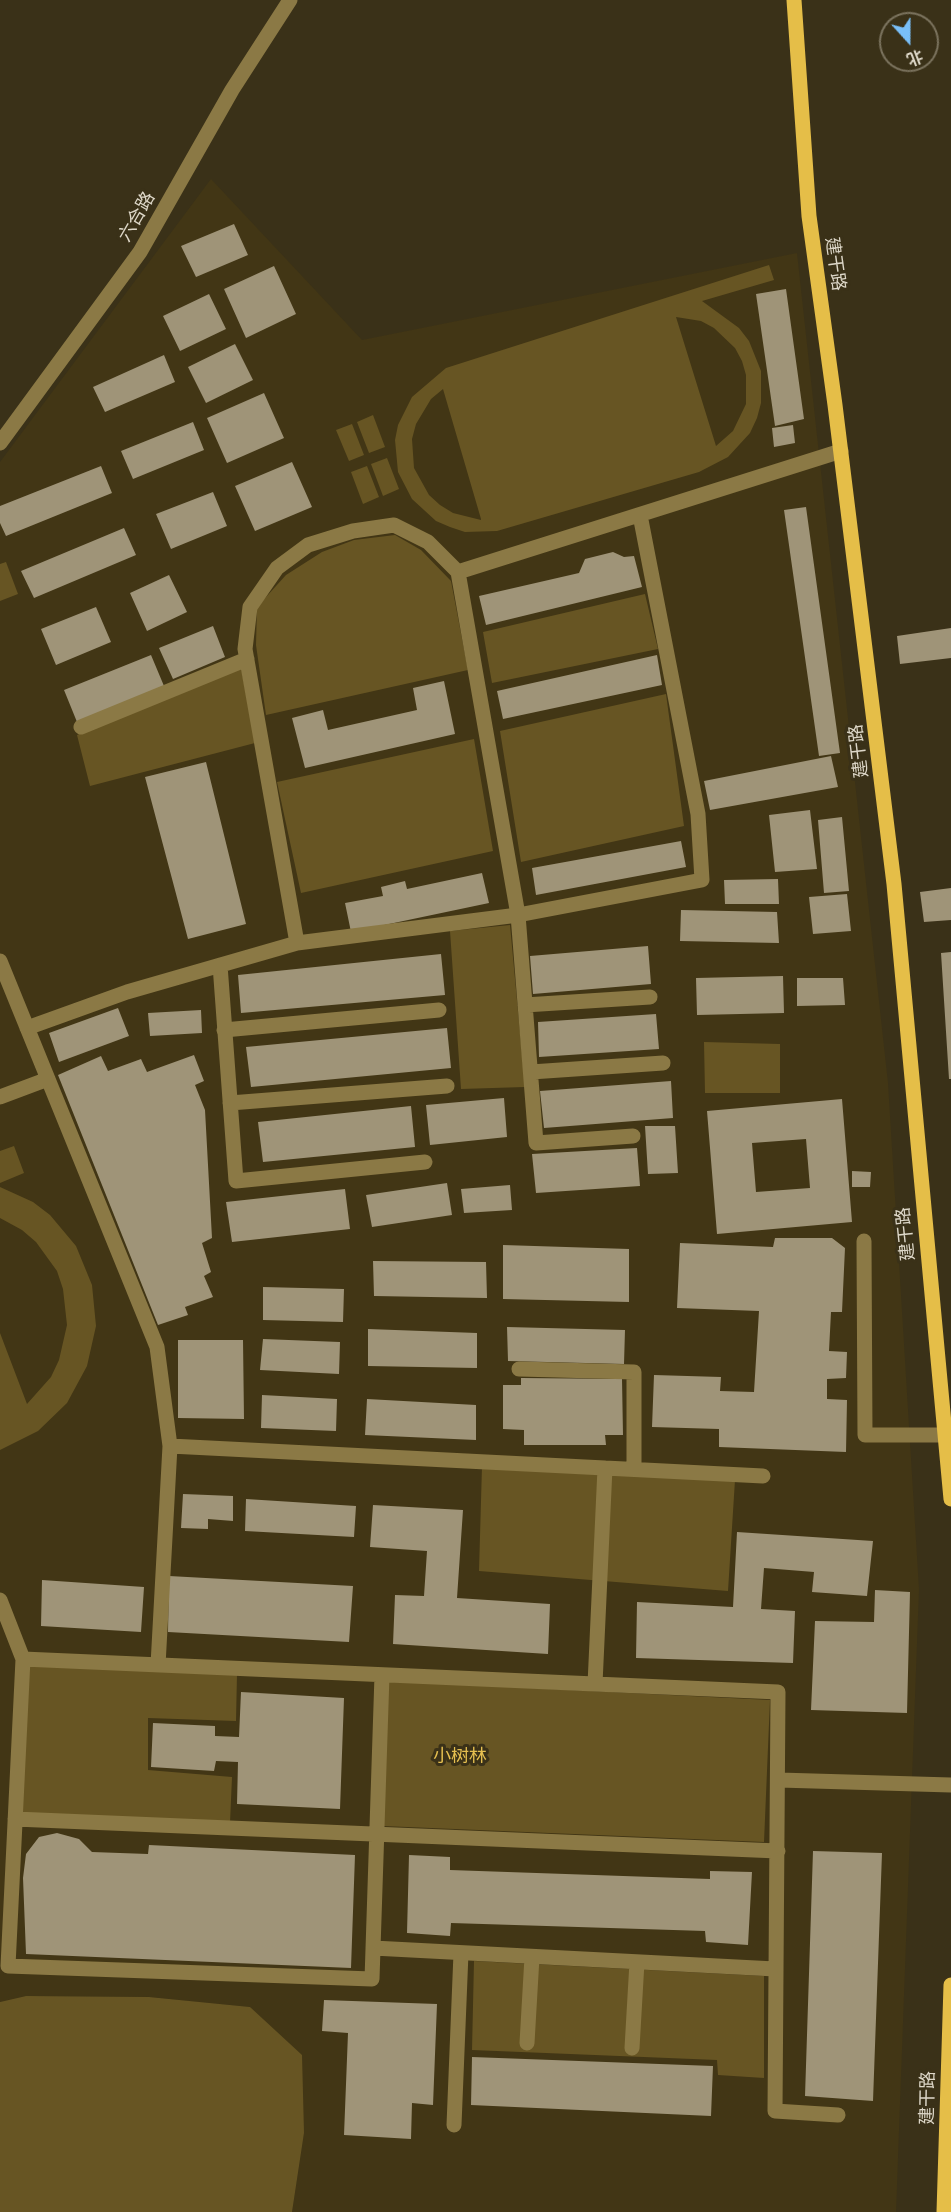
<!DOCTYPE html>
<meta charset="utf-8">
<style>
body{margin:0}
#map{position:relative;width:951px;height:2212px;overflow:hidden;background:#3a3118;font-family:"Work Sans","Noto Sans SC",sans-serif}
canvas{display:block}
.north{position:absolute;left:879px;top:12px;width:60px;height:60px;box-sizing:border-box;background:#3a3118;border:2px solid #7b735e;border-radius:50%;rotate:159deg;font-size:16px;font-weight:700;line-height:24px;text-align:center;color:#ddd7c8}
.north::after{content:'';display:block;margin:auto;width:21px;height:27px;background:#79bff8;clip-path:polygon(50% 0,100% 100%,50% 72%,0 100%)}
</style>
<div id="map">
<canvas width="951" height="2212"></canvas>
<div class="north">北</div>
</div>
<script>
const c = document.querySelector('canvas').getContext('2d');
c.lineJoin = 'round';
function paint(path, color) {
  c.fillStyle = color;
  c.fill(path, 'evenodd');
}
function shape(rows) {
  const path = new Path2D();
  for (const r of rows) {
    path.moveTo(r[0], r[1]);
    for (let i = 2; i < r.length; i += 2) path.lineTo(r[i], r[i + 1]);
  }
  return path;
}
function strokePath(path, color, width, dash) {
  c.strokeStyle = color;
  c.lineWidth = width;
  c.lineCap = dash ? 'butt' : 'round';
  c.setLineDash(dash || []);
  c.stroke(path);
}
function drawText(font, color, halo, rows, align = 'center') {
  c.font = font + ' "Work Sans","Noto Sans SC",sans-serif';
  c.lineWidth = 6;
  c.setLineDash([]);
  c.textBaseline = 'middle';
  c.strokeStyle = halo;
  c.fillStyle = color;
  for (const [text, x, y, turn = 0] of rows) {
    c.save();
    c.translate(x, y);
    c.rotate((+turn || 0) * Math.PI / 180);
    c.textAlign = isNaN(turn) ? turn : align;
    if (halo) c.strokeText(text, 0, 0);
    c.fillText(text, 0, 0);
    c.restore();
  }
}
paint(shape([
 [211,179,362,340,797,253,888,1083,919,1589,896,2212,292,2212,304,2133,250,2007,149,1997,26,1996,0,2002,0,462]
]), '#423615');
paint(shape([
 [769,265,774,280,702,301,739,328,749,341,761,371,761,403,757,418,750,433,728,457,699,472,497,531,465,532,450,527,436,521,412,499,398,472,395,440,398,425,412,397,446,368],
 [676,317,701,321,714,328,735,348,742,361,746,375,746,404,733,431,716,446],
 [443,389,481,519,481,520,453,513,440,505,429,495,414,468,412,439,416,424,431,399],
 [373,415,385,447,369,453,357,422],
 [352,424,364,455,349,461,336,430],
 [387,458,399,489,383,496,371,464],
 [367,466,379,497,363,504,351,472],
 [395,535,421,550,451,581,468,670,266,715,256,645,257,607,286,575,322,552,354,540],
 [6,562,18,594,0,601,0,564],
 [645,594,658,649,492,683,483,632],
 [241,667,255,743,90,786,77,735],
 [666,694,684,826,521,862,500,731],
 [474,739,493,851,301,893,277,782],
 [510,925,525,1087,461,1089,450,931],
 [704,1042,780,1044,780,1093,705,1093],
 [14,1146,24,1173,0,1183,0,1151],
 [0,1187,33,1202,50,1215,76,1246,92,1285,96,1326,87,1366,67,1403,38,1431,0,1450,0,1333,27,1404,51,1377,59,1360,67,1325,63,1289,57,1271,36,1242,22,1230,0,1218],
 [482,1466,735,1480,728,1591,479,1571],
 [27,1663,237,1674,236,1721,148,1718,148,1770,232,1777,230,1823,21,1814],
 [388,1681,770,1700,764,1842,383,1826],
 [474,1961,764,1976,764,2078,718,2075,717,2060,472,2050],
 [26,1996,149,1997,250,2007,302,2055,304,2133,292,2212,0,2212,0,2002]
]), '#675523');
paint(shape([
 [234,224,248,255,196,277,181,246],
 [274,266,296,314,246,338,224,289],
 [786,289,804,419,775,426,756,294],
 [209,294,226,329,180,351,163,316],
 [235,344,253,380,206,403,188,367],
 [164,355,175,382,105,412,93,387],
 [264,393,284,438,227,463,207,418],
 [193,422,204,450,133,479,121,451],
 [793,425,795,443,774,447,772,428],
 [292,462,312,507,255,531,235,486],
 [101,466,112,493,6,536,0,523,0,506],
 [213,492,227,526,171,549,156,514],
 [806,507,840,753,819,756,784,510],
 [124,528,136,555,34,598,21,571],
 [613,552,624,557,634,556,642,587,486,625,479,596,579,573,585,559],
 [169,575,187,612,147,631,130,593],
 [96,607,111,642,56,665,41,629],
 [213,626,225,657,173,679,159,648],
 [951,628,951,658,900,664,897,636],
 [151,655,164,686,77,722,64,690],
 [657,655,662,685,503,719,497,691],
 [444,681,455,734,305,768,292,718,323,710,328,730,417,710,413,688],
 [831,756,838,787,710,810,704,781],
 [206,762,246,924,188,939,145,777],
 [810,810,817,869,775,872,769,815],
 [842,817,849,891,824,893,818,820],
 [681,841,686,867,536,895,532,868],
 [482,873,489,903,351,932,345,903,383,896,381,887,405,881,407,889],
 [778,879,779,904,725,904,724,880],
 [951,888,951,920,924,922,920,892],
 [847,894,851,931,813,934,809,897],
 [681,910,777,912,779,943,680,941],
 [648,946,651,984,533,994,530,956],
 [951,952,951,1079,949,1079,941,953],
 [441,954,445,995,241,1013,238,975],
 [783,976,784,1013,697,1015,696,978],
 [797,978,843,978,845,1005,797,1006],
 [118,1008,129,1036,59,1062,49,1033],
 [201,1010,202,1033,150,1036,148,1013],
 [656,1014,659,1049,539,1057,538,1022],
 [447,1028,451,1068,251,1087,246,1047],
 [194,1055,204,1081,195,1085,205,1110,212,1238,202,1243,211,1272,204,1276,213,1297,185,1307,188,1315,158,1325,58,1075,101,1056,108,1071,141,1059,147,1072],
 [671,1081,673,1118,544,1128,540,1091],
 [504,1098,507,1137,430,1145,426,1105],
 [842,1099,852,1222,717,1234,707,1111],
 [806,1139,810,1188,756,1192,752,1143],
 [411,1106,415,1147,263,1162,258,1122],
 [645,1126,675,1126,678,1173,648,1174],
 [637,1148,640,1186,536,1193,532,1154],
 [852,1171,871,1172,870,1187,852,1187],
 [447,1183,452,1215,372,1227,366,1195],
 [510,1185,512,1210,464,1213,461,1189],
 [345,1189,350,1229,232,1242,226,1202],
 [775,1238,832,1238,845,1248,842,1312,831,1312,829,1351,847,1352,846,1378,827,1379,827,1399,847,1400,846,1452,719,1447,719,1429,652,1427,654,1375,721,1377,720,1391,754,1392,759,1311,677,1308,680,1243,773,1247],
 [503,1245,629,1249,629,1302,503,1299],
 [373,1261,486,1262,487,1298,374,1296],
 [263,1287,344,1289,343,1322,263,1320],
 [507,1327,625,1330,624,1364,508,1361],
 [368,1329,477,1333,477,1368,368,1366],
 [263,1339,340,1342,339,1374,260,1370],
 [178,1340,243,1340,244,1419,178,1418],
 [521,1378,622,1379,623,1435,605,1435,606,1445,524,1445,524,1430,503,1429,503,1385,521,1385],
 [262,1395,337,1399,336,1431,261,1428],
 [367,1399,476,1405,476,1440,365,1435],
 [183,1494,233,1496,233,1521,208,1519,208,1529,181,1528],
 [246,1499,356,1506,354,1537,245,1531],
 [373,1505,463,1510,457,1598,550,1604,548,1654,393,1644,395,1595,424,1596,427,1551,370,1547],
 [737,1532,873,1541,867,1596,812,1592,814,1572,764,1568,761,1609,795,1611,793,1663,636,1658,637,1602,733,1607],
 [169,1576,353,1586,349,1642,168,1632],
 [42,1580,144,1587,141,1632,41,1626],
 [875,1590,910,1592,907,1713,811,1710,815,1621,874,1622],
 [241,1692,344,1698,340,1809,237,1804,238,1762,216,1761,214,1771,151,1767,153,1723,215,1726,215,1736,239,1737],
 [57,1833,79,1839,92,1852,148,1854,149,1845,355,1855,351,1968,26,1954,23,1878,26,1854,39,1837],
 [813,1851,882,1853,873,2101,805,2096],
 [409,1855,450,1857,450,1870,710,1879,710,1871,752,1872,748,1945,706,1942,705,1931,451,1923,450,1936,407,1933],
 [324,2000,437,2004,433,2105,412,2103,411,2139,344,2135,348,2033,322,2031],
 [472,2057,713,2066,711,2116,471,2105]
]), '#9f9478');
strokePath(shape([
 [0,443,140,252,232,90,290,0],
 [458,572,841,451],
 [81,727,247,659],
 [297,943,245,649,250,607,277,568,308,545,353,531,394,525,428,542,458,572,518,915,536,1143,633,1136],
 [0,961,157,1347,170,1446,158,1665],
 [220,965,236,1181,425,1162],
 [525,1005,650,997],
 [27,1028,127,992,297,943,518,915,702,880,698,814,640,515],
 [224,1030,439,1010],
 [531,1072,663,1063],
 [0,1097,48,1079],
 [230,1103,447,1086],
 [864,1241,865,1435,946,1435],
 [519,1369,634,1372,634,1469],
 [170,1446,763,1476],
 [0,1600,23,1659,8,1966,372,1979,382,1675],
 [23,1659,778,1692,775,2111,838,2115],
 [595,1684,605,1468],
 [779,1780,951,1785],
 [15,1819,778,1851],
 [373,1948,775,1969],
 [527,2043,532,1957],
 [632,2048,637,1962],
 [454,2125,461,1953]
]), '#8b7945', 15);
strokePath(shape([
 [794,0,809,216,835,405,894,884,951,1499],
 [944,2212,951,1985]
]), '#e5be48', 15);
drawText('18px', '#ddd7c8', '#3a3118', [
 ["六合路",137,217,-60],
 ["建干路",835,264,82],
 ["建干路",859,751,-97],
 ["建干路",906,1234,-96],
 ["建干路",928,2098,-89]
]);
drawText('18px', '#e5bf50', '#3a3118', [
 ["小树林",460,1757]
]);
</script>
